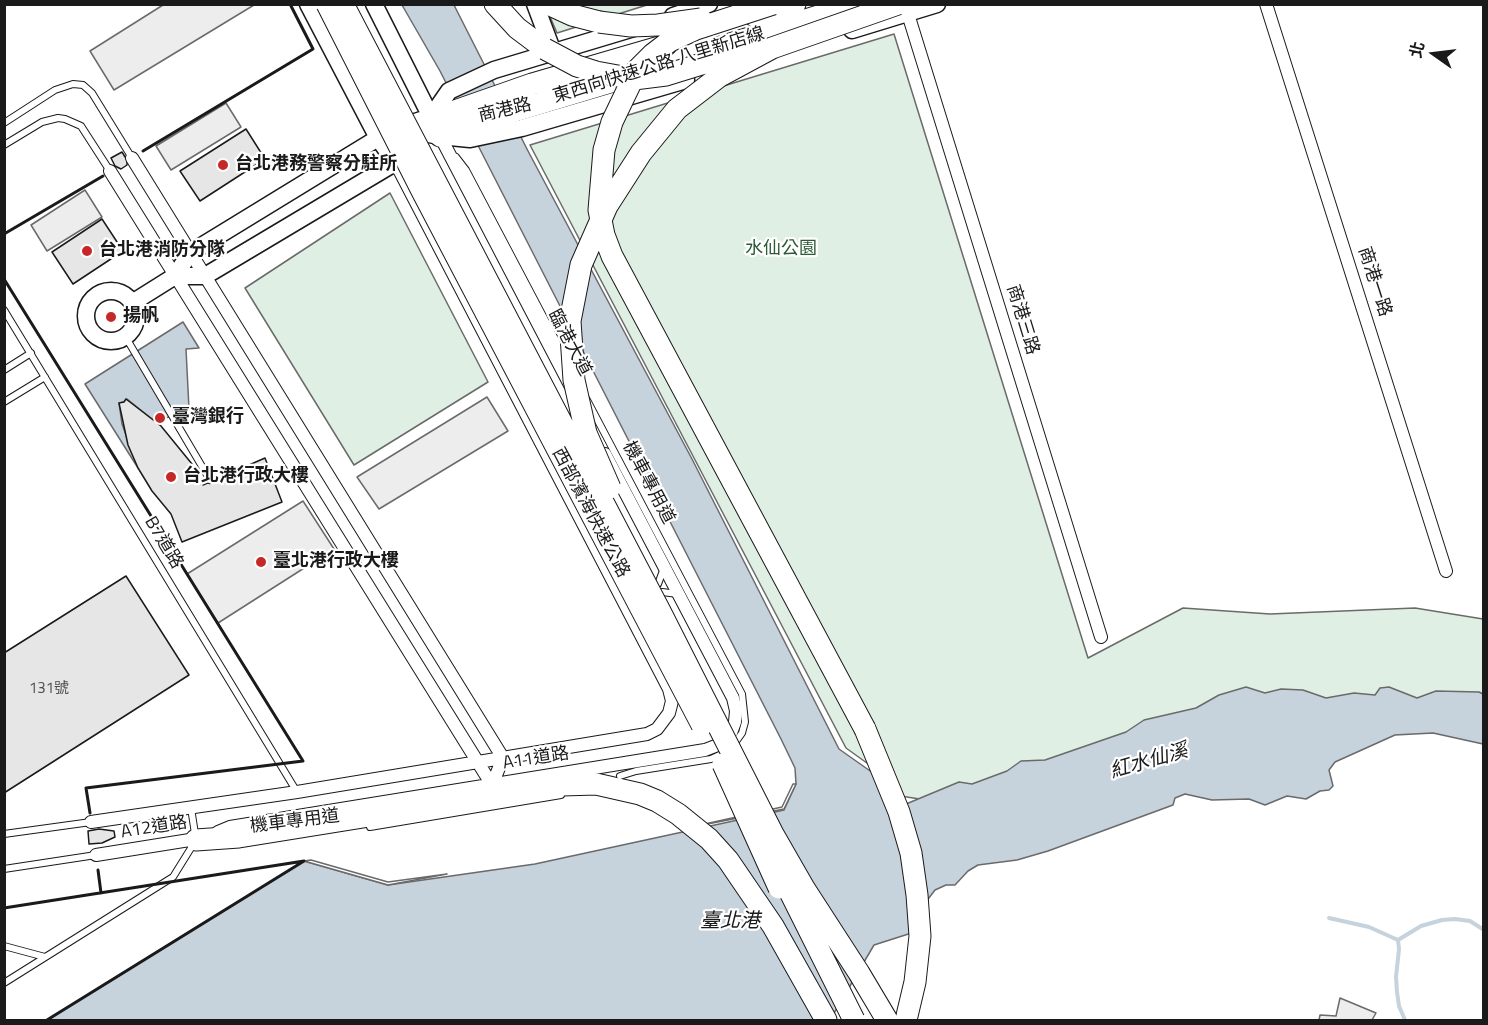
<!DOCTYPE html>
<meta charset="utf-8">
<style>
body{margin:0}
#map{position:relative;width:1488px;height:1025px;overflow:hidden;background:#fff;font-family:"Titillium Web","Noto Sans TC",sans-serif}
canvas{display:block}
.frame{position:absolute;inset:0;border:6px solid #1a1a1a;pointer-events:none}
.north{position:absolute;left:1404px;top:24px;width:60px;height:60px;-webkit-text-stroke:4px #fff;paint-order:stroke;rotate:284deg;font-size:16px;font-weight:700;line-height:24px;text-align:center;color:#1a1a1a}
.north::after{content:'';display:block;margin:auto;width:21px;height:27px;background:#1a1a1a;clip-path:polygon(50% 0,100% 100%,50% 72%,0 100%)}
</style>
<div id="map">
<canvas width="1488" height="1025"></canvas>
<div class="frame"></div>
<div class="north">北</div>
</div>
<script>
const c = document.querySelector('canvas').getContext('2d');
c.lineJoin = 'round';
function paint(path, color) {
  c.fillStyle = color;
  c.fill(path, 'evenodd');
}
function shape(rows) {
  const path = new Path2D();
  for (const r of rows) {
    if (r.length === 3) {
      path.moveTo(r[0] + r[2], r[1]);
      path.arc(r[0], r[1], r[2], 0, 2 * Math.PI);
      continue;
    }
    path.moveTo(r[0], r[1]);
    for (let i = 2; i < r.length; i += 2) path.lineTo(r[i], r[i + 1]);
  }
  return path;
}
function strokePath(path, color, width, dash) {
  c.strokeStyle = color;
  c.lineWidth = width;
  c.lineCap = dash ? 'butt' : 'round';
  c.setLineDash(dash || []);
  c.stroke(path);
}
function drawText(font, color, halo, rows, align = 'center') {
  c.font = font + ' "Titillium Web","Noto Sans TC",sans-serif';
  c.lineWidth = 4.5;
  c.setLineDash([]);
  c.textBaseline = 'middle';
  c.strokeStyle = halo;
  c.fillStyle = color;
  for (const [text, x, y, turn = 0] of rows) {
    c.save();
    c.translate(x, y);
    c.rotate((+turn || 0) * Math.PI / 180);
    c.textAlign = isNaN(turn) ? turn : align;
    if (halo) c.strokeText(text, 0, 0);
    c.fillText(text, 0, 0);
    c.restore();
  }
}
const green = shape([
 [545,5,647,5,557,33,545,5],
 [894,34,1088,658,1183,608,1270,614,1415,608,1483,619,1483,706,926,800,894,795,878,771,846,748,530,145,894,34],
 [390,193,488,382,354,465,245,288,390,193]
]);
paint(green, '#e0efe3');
strokePath(green, '#6a6a6a', 1.5);
const parking = shape([
 [163,5,254,5,114,90,90,51,163,5],
 [226,103,241,127,171,170,156,146,226,103],
 [85,190,102,217,47,251,31,225,85,190],
 [487,397,508,431,379,509,357,477,487,397],
 [303,501,334,549,218,623,187,574,303,501],
 [1340,998,1376,1013,1372,1020,1319,1020,1320,1015,1336,1016,1340,998]
]);
paint(parking, '#ededed');
strokePath(parking, '#6a6a6a', 1.5);
const water = shape([
 [402,5,454,5,528,151,692,459,839,749,873,773,906,804,959,782,972,784,1007,771,1021,761,1045,760,1126,732,1144,720,1196,708,1219,695,1246,687,1265,693,1281,689,1303,690,1326,698,1354,693,1375,695,1380,688,1389,687,1417,698,1436,691,1479,692,1483,694,1483,744,1433,733,1395,735,1335,762,1329,770,1333,786,1329,790,1320,791,1306,799,1287,796,1265,805,1249,799,1212,800,1185,794,1175,798,1173,805,1048,851,1017,860,978,865,968,871,955,885,946,885,935,890,925,903,921,930,874,945,830,1020,47,1020,304,861,388,885,535,864,784,810,796,784,795,768,781,739,440,71,402,5],
 [183,322,199,348,186,349,189,409,177,416,163,418,157,423,127,399,124,402,119,403,122,424,138,468,85,384,183,322]
]);
paint(water, '#c6d2dc');
strokePath(water, '#6a6a6a', 1.5);
const pier = shape([
 [793,784,796,784,784,809,682,829,782,807,793,784],
 [311,860,388,882,447,874,388,885,304,861,311,860]
]);
paint(pier, '#fff');
strokePath(pier, '#6a6a6a', 1.5);
strokePath(shape([
 [1329,918,1369,927,1398,940,1421,926,1442,920,1455,919,1470,921,1484,930],
 [1398,940,1399,949,1396,977,1397,992,1399,1006,1405,1020]
]), '#c6d2dc', 4);
const building = shape([
 [246,129,265,159,200,201,180,171,246,129],
 [122,152,127,160,127,165,121,169,115,166,111,158,122,152],
 [102,219,123,251,73,284,52,252,102,219],
 [126,399,161,426,192,464,203,485,265,458,282,502,182,542,171,514,152,491,138,468,128,445,119,403,124,402,126,399],
 [126,576,189,675,4,793,4,653,126,576],
 [99,829,114,831,115,837,102,843,89,844,88,831,99,829]
]);
paint(building, '#e6e6e6');
strokePath(building, '#1a1a1a', 1.5);
const lane = shape([
 [4,123,55,90,73,84,83,85,92,93,132,158],
 [4,145,42,122,58,118,65,119,81,126,110,171],
 [456,157,466,170,564,356],
 [4,310,297,792],
 [125,336,210,480],
 [4,370,31,353],
 [587,400,742,694,745,722,742,733,732,747],
 [4,402,45,377],
 [653,587,658,584,664,568],
 [656,596,662,592,678,594],
 [620,776,636,771,711,759,722,754],
 [370,827,561,795],
 [4,834,91,822],
 [4,869,96,855],
 [4,946,45,957],
 [4,983,173,877,196,840,191,808]
]);
const street = shape([
 [1266,4,1446,571],
 [908,14,1101,637],
 [440,136,570,385],
 [132,158,503,758,492,785],
 [110,171,492,785],
 [91,822,297,792,647,734,657,729,669,713,672,701,669,689,395,162],
 [218,832,230,827,705,750,723,743,731,733,735,722,736,711,733,698,605,454],
 [96,855,202,838]
]);
const secondary = shape([
 [308,4,378,138,395,162],
 [374,4,435,125],
 [535,4,553,52],
 [673,16,709,4],
 [852,30,937,4],
 [400,129,440,136,470,139,522,128,686,80],
 [175,276,205,276,413,152],
 [111,316,25],
 [132,303,175,276,190,253,378,138,396,128,431,117,449,91,494,70,634,28]
]);
const highway = shape([
 [495,4,517,28,545,49],
 [548,4,572,15,599,22],
 [756,17,795,4],
 [721,47,856,4],
 [431,117,455,111,532,84,666,45],
 [440,136,462,127,631,76],
 [865,729,899,812,911,853,917,895,920,936,915,982,906,1020],
 [196,840,239,837,562,785,596,784,640,794,657,801,678,814,709,839,728,860,773,926,826,1020]
]);
strokePath(lane, '#1a1a1a', 8);
strokePath(street, '#1a1a1a', 14);
strokePath(secondary, '#1a1a1a', 19);
strokePath(highway, '#1a1a1a', 23);
strokePath(lane, '#fff', 6);
strokePath(street, '#fff', 12);
strokePath(secondary, '#fff', 16);
strokePath(highway, '#fff', 21);
const highwayBridge = shape([
 [327,4,422,191,702,725],
 [343,4,660,611,773,834,804,888,859,973,887,1020],
 [773,4,696,29,670,41,653,54,637,70,612,122,604,150,599,210,604,235,612,256,865,729],
 [599,22,631,26,658,25,701,19],
 [545,49,577,66,596,72,634,79,666,75,750,49],
 [610,488,586,433,574,380,570,321,581,265,607,206,641,153,677,109,720,76,772,48,898,4],
 [723,764,779,888],
 [780,872,854,1020]
]);
strokePath(highwayBridge, '#1a1a1a', 23, []);
strokePath(highwayBridge, '#fff', 21);
strokePath(shape([
 [143,151,313,49,290,4],
 [4,234,103,176],
 [4,279,303,761,86,788,90,813],
 [98,870,101,893],
 [4,908,304,861,47,1020]
]), '#1a1a1a', 3);
for (const [x, y, r, color] of [
 [223,165,6,"#c62828"],
 [87,251,6,"#c62828"],
 [111,317,6,"#c62828"],
 [160,418,6,"#c62828"],
 [171,477,6,"#c62828"],
 [261,562,6,"#c62828"]
]) {
  const dot = new Path2D();
  dot.arc(x, y, r, 0, 2 * Math.PI);
  c.fillStyle = color;
  c.fill(dot);
  strokePath(dot, '#fff', 2);
}
drawText('15px', '#4d4d4d', null, [
 ["131號",49,689]
]);
drawText('18px', '#1a1a1a', '#fff', [
 ["東西向快速公路 八里新店線",659,66,-17],
 ["商港路",505,111,-13],
 ["商港一路",1374,282,72],
 ["商港三路",1022,320,73],
 ["臨港大道",569,343,62],
 ["機車專用道",648,483,62],
 ["西部濱海快速公路",590,513,62],
 ["B7道路",163,543,59],
 ["A11道路",536,759,-9],
 ["機車專用道",295,822,-7],
 ["A12道路",154,828,-9]
]);
drawText('bold 18px', '#1a1a1a', '#fff', [
 ["台北港務警察分駐所",235,165],
 ["台北港消防分隊",99,251],
 ["揚帆",123,317],
 ["臺灣銀行",172,418],
 ["台北港行政大樓",183,477],
 ["臺北港行政大樓",273,562]
], 'left');
drawText('18px', '#2b5a34', '#fff', [
 ["水仙公園",781,250]
]);
drawText('italic 20px', '#1a1a1a', '#fff', [
 ["紅水仙溪",1149,762,-16],
 ["臺北港",730,922]
]);
</script>
